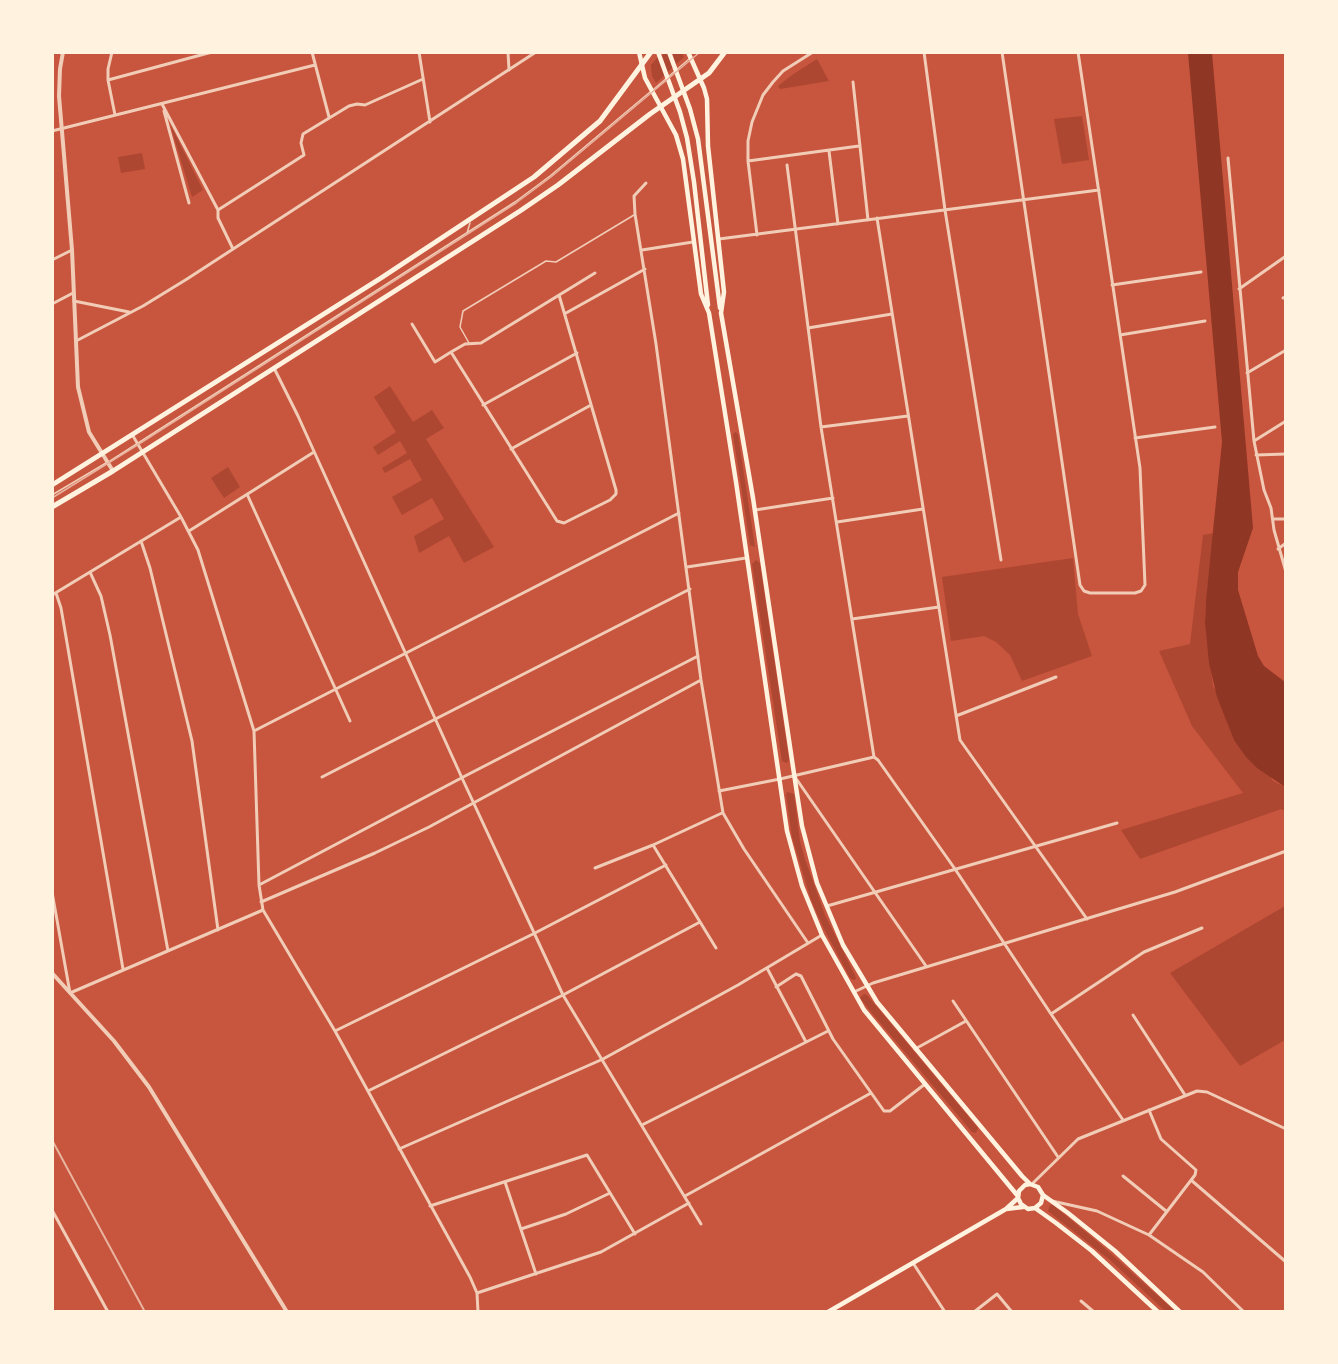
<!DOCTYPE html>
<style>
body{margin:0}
#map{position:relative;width:1338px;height:1364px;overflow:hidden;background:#c8553d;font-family:"Playfair Display",serif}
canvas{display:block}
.frame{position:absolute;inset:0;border:54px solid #fff3e0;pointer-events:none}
</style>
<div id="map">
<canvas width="1338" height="1364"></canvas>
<div class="frame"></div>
</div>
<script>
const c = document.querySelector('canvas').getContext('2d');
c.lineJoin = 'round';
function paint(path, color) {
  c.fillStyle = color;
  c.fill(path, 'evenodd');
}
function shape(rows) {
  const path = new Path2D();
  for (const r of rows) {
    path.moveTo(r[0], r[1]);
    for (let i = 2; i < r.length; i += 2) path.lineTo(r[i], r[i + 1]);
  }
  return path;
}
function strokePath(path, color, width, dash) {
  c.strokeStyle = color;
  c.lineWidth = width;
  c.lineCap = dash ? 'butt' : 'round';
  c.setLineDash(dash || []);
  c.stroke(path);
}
paint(shape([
 [666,53,682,53,684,57,656,83,652,76,651,65,657,58],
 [817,59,829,81,780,89,778,86,792,75],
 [1082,116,1089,160,1062,164,1054,119],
 [170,124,203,190,192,197],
 [142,153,145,169,121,173,118,157],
 [390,386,413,422,432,410,444,428,426,439,494,547,464,563,449,536,419,553,414,536,444,519,432,498,402,515,392,497,422,480,410,459,385,473,382,468,407,453,400,441,378,455,373,447,396,432,374,397],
 [735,432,738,434,755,547,750,545,733,434],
 [228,467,240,487,224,498,211,478],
 [1214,533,1206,600,1205,623,1213,686,1273,781,1285,787,1285,811,1281,809,1140,859,1121,830,1243,793,1192,726,1159,651,1190,644,1203,535],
 [1073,558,1078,614,1092,656,1022,681,1010,655,996,642,984,636,951,641,942,577],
 [756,560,760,563,789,760,787,763,782,761,752,564],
 [787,792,794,794,800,841,805,859,825,915,855,975,856,979,853,980,850,978,824,929,811,900,792,837,786,795],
 [1285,906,1285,1040,1240,1066,1170,973],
 [864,994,867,995,978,1128,976,1133,972,1132,871,1012,860,998],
 [1050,1205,1053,1205,1099,1243,1175,1311,1165,1311,1110,1260,1048,1211]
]), '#ae4732');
paint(shape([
 [1188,53,1212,53,1253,528,1238,572,1238,590,1258,656,1264,666,1285,682,1285,787,1257,768,1246,757,1234,740,1217,697,1209,663,1205,623,1206,600,1222,442]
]), '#8f3625');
strokePath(shape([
 [654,89,689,59],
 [467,233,470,223],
 [469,343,460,327,463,311,546,261,556,262,634,215],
 [110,461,515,202,550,176,650,92],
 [52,495,106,463]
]), '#f1ccb7', 1.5);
strokePath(shape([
 [112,52,108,69,108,80,115,115],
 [312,52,329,117],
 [419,52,430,122],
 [508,52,509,70],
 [924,52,945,210,1001,560],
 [1002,52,1080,585,1084,591,1090,593,1135,593,1141,591,1145,585,1140,468,1078,52],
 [108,80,212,52],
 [853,82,868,220],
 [162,104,218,210],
 [164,111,189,203],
 [52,131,315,65],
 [829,151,838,224],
 [1228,158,1254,441,1264,490,1271,508,1274,530,1286,572],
 [748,161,859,146],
 [787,165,821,427,874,757,878,760,955,869,1051,1014,1123,1120],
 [646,183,634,196,635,214,656,344,701,680,723,813,744,849,808,943],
 [877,218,960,740,1087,919],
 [757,235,748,161,748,141,752,122,763,95,773,82,783,71,813,52],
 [719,239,1099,190],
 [233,249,218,218,218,210,304,155,301,143,303,134,349,106,357,104,365,105,423,79],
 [642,250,693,242],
 [52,260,72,250],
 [1112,285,1201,272],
 [1239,289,1286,256],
 [1283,298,1286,297],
 [74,301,129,312],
 [52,304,73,293],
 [566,313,645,269],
 [412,324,435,362,451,352,557,521,564,523,610,500,616,494,616,490,559,295],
 [808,328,892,314],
 [1120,335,1205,321],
 [76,341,143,306,187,279,536,52],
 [451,352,465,344,481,343,595,273],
 [274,368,298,416,462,778,563,995,701,1224],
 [1247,373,1286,350],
 [483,405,577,353],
 [821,427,908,416],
 [133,436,181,517,198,550,254,731,259,885,263,910,335,1031,470,1277,477,1293,478,1312],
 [1135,438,1215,427],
 [1254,441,1286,421],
 [511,449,591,405],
 [1256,455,1286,454],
 [247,494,350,721],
 [755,510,833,498],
 [1273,519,1286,519],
 [837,522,923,509],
 [189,531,314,452],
 [141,541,150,568,192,741,218,930],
 [1278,549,1286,543],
 [687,567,746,558],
 [90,572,101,596,110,635,168,951],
 [56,593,61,608,66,637,123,969],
 [52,595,181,517],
 [852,619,939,607],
 [956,716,1056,677],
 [254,731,679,513],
 [322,777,690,589],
 [795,777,926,966],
 [719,791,780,779,874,757],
 [653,845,716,948],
 [595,868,653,845,722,813],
 [259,885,467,775,698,656],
 [52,892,70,993,263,910],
 [261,902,375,853,429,827,701,680],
 [827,906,1117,823],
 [767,968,806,1042],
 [776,987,796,974,801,976,833,1039,884,1111,890,1111,925,1084],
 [854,992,873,983,1175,892,1286,851],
 [953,1001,1058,1157],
 [1051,1014,1144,952,1202,928],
 [1133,1015,1185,1095],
 [335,1031,533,934,666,865],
 [915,1049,966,1021],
 [368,1091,563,995,700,922],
 [1149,1110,1161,1139,1196,1170,1195,1175,1149,1235],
 [642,1125,828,1031],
 [399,1149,603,1059,738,985,822,935],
 [1123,1176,1166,1211],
 [1191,1180,1286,1262],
 [505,1182,536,1274],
 [1032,1184,1078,1139,1197,1091,1207,1092,1286,1129],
 [685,1196,871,1093],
 [1052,1201,1097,1211,1149,1235,1203,1272,1244,1312],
 [430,1206,587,1155,635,1234],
 [52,1210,108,1312],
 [521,1229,566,1214,610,1193],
 [913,1263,945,1312],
 [477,1293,601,1252,689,1203],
 [1081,1301,1094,1312],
 [974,1312,997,1294,1012,1312]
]), '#f1ccb7', 3);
strokePath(shape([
 [63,52,60,69,59,96,72,250,78,387,89,432,113,471],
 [52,973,114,1041,149,1087,287,1312]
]), '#f1ccb7', 4);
strokePath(shape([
 [639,52,645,78,676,135,683,159,701,294,709,313,736,482,787,831,802,886,822,935,864,1010,1017,1195],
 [658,52,680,112,687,138,694,182,708,305],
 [669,52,690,109,698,139,720,308],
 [688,52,704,88,707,99,708,146,724,292,721,313,753,498,796,787,802,826,817,883,843,945,877,1002,1022,1176,1030,1184,1038,1187,1043,1195,1068,1213,1115,1251,1180,1312],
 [1030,1184,1025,1185,1019,1191,1018,1198,1021,1204,1028,1209,1035,1208,1056,1223,1092,1251,1158,1312],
 [1035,1208,1041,1203,1043,1195],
 [1006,1209,1023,1207],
 [828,1312,1006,1209,1018,1198]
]), '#fff3e0', 4.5);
strokePath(shape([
 [52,485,381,278,534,177,600,121,651,52],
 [52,507,113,471,520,211,558,185,650,114,709,73,725,52]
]), '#fff3e0', 5);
strokePath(shape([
 [52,498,139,444,516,203,551,177,700,52]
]), '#e9b49f', 1.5);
strokePath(shape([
 [52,1140,145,1312]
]), '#e9b49f', 2);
</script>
